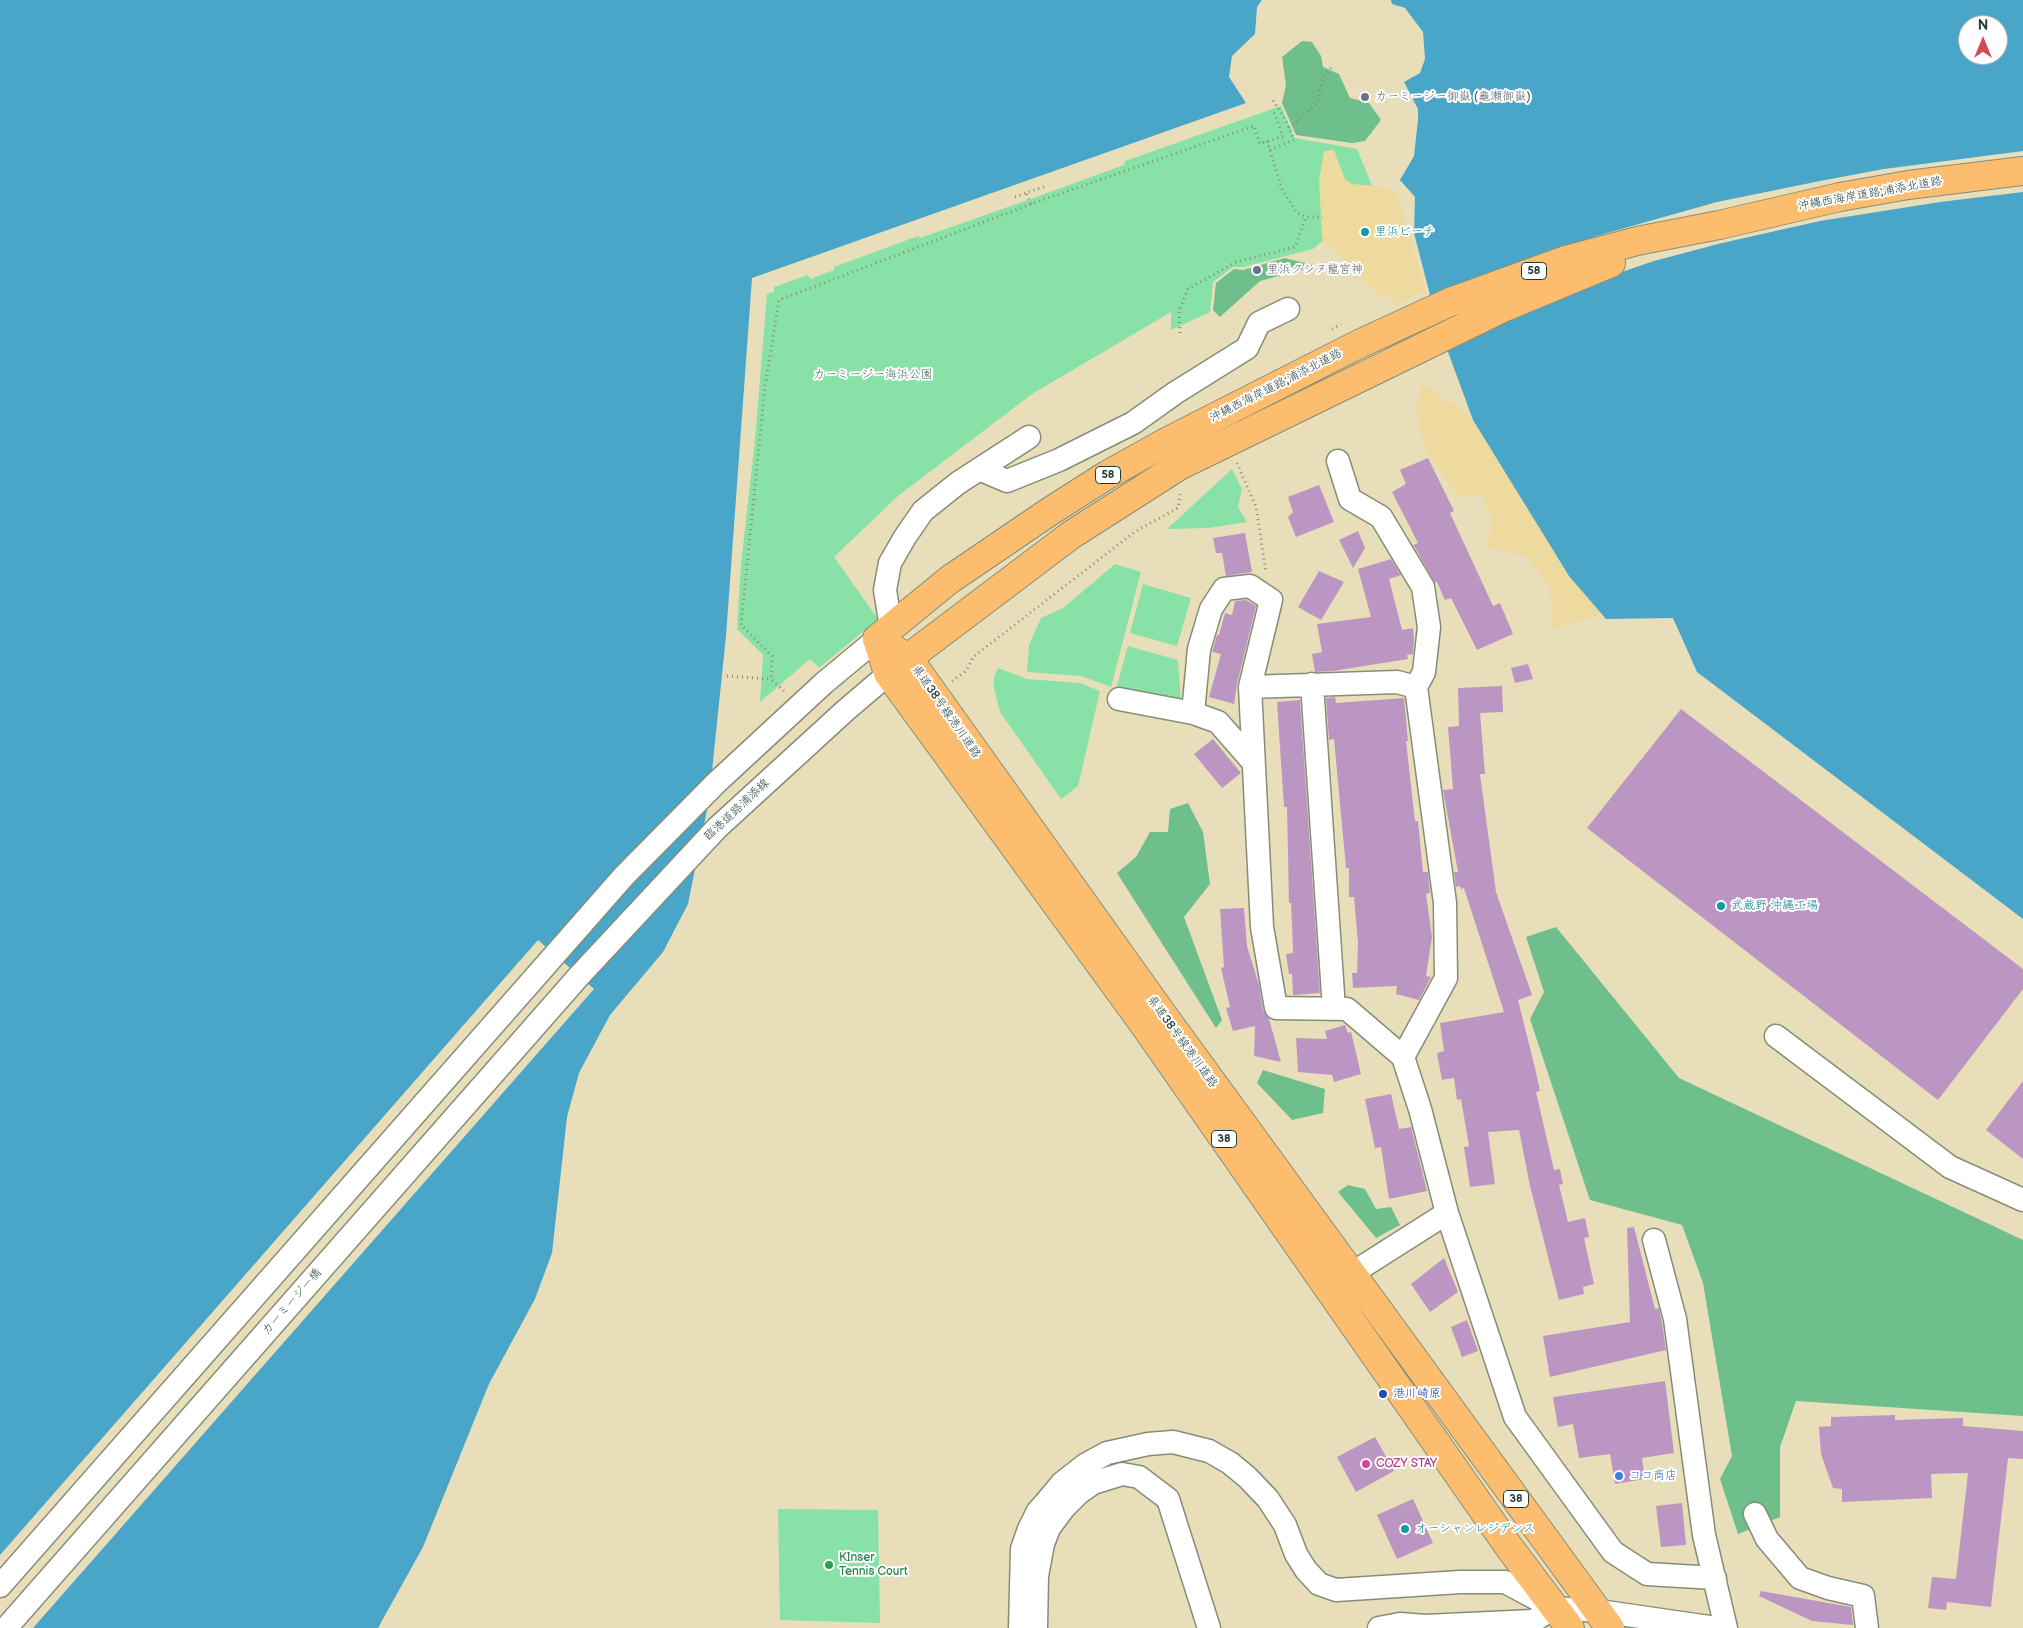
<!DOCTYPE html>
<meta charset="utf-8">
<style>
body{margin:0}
#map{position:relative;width:2023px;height:1628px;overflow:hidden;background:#e8dfba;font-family:"Balsamiq Sans",sans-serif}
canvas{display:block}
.north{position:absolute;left:1958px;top:15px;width:50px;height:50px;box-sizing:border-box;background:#fff;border:1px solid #a5b1ae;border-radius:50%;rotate:0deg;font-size:14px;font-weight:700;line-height:20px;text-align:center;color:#1f3d34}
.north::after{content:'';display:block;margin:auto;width:18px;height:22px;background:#d1495b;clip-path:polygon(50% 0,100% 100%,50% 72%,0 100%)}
</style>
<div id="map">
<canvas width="2023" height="1628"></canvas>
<div class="north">N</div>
</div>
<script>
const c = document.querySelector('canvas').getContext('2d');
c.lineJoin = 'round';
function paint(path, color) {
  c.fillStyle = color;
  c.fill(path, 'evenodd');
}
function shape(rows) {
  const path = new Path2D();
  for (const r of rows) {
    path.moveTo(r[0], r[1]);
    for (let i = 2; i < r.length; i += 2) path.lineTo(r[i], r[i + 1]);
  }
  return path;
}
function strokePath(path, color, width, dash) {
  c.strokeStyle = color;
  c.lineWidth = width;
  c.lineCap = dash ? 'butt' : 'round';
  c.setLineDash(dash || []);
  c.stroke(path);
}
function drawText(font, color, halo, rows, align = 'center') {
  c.font = font + ' "Balsamiq Sans","Klee One",sans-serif';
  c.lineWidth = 4;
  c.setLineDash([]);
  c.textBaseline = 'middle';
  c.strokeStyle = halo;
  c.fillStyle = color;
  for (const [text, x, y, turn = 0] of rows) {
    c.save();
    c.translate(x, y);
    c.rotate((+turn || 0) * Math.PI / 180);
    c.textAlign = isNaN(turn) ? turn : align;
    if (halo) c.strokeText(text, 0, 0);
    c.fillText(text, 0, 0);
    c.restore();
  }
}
paint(shape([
 [1281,106,1295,138,1357,149,1378,200,1351,216,1313,249,1243,267,1233,267,1213,282,1210,312,1171,330,1171,312,1032,394,898,496,834,557,878,619,819,668,810,659,760,702,763,655,737,629,741,564,755,440,767,294,774,292,774,287,808,275,810,279,834,270,834,267,918,236,920,238,1025,201,1124,165,1125,161],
 [1232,469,1242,489,1238,507,1247,522,1208,528,1167,529],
 [1115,564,1141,572,1111,687,1081,676,1027,672,1029,645,1041,618,1063,608],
 [1143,584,1191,598,1177,646,1130,633],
 [1128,646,1178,660,1181,702,1116,689],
 [998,668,1027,679,1080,683,1100,691,1078,786,1061,799,1000,712,994,688,994,677],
 [778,1509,878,1510,880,1623,780,1620]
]), '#88e1a6');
paint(shape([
 [1302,41,1312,42,1321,56,1323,67,1339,74,1350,98,1369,103,1381,120,1365,141,1352,143,1296,135,1282,103,1286,85,1282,57],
 [1285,258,1316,266,1260,281,1220,317,1213,310,1216,283,1234,269,1243,270],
 [1188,803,1203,832,1210,884,1184,917,1222,1020,1216,1028,1117,873,1136,857,1150,832,1168,832,1170,809],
 [1556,927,1679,1078,2023,1240,2023,1416,1796,1401,1780,1447,1780,1517,1738,1534,1720,1479,1732,1456,1703,1283,1682,1225,1590,1200,1530,1019,1544,992,1526,937],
 [1263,1070,1325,1089,1323,1113,1292,1120,1257,1083],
 [1348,1185,1365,1189,1376,1209,1391,1207,1400,1225,1376,1238,1338,1192]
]), '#6ebf8b');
paint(shape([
 [1334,150,1345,179,1352,184,1377,186,1396,193,1426,291,1393,305,1389,294,1381,298,1322,238,1319,181,1324,151],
 [1422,384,1460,408,1491,437,1614,610,1552,629,1550,586,1527,557,1485,547,1493,524,1482,496,1458,497,1426,449,1415,411]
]), '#eeda9e');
paint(shape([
 [0,0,1262,0,1257,7,1255,34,1232,56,1229,77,1246,103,752,278,726,636,709,800,688,904,663,952,610,1015,579,1073,567,1117,552,1253,535,1299,489,1384,423,1547,378,1628,0,1628],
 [1391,0,2023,0,2023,919,1697,672,1673,618,1606,619,1569,576,1473,420,1437,322,1414,233,1415,197,1400,180,1414,156,1418,120,1418,109,1404,82,1420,73,1425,59,1423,32,1405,8,1392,4],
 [1968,25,1998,25,1998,55,1968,55]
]), '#4aa6c8');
paint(shape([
 [2023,151,2023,192,1940,202,1820,221,1722,243,1654,261,1566,291,1443,347,1434,323,1428,297,1528,259,1600,235,1717,202,1820,181,1884,169],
 [538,940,594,989,33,1628,0,1628,0,1555]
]), '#e8dfba');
paint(shape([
 [1428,458,1454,511,1450,513,1493,606,1500,603,1513,634,1477,650,1451,598,1445,600,1437,582,1435,583,1414,546,1413,545,1418,543,1392,492,1406,484,1400,470],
 [1319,485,1334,522,1296,537,1288,517,1293,512,1288,497],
 [1358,531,1365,548,1353,568,1339,540],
 [1245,533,1252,572,1226,576,1222,553,1216,553,1213,538],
 [1391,559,1401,575,1389,579,1402,630,1413,628,1414,639,1413,654,1407,655,1408,659,1333,671,1315,672,1312,654,1322,652,1317,624,1371,617,1358,569],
 [1319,571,1344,582,1321,620,1298,607],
 [1246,600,1256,606,1237,684,1234,704,1209,697,1221,654,1212,652,1217,635,1219,635,1225,613,1232,615,1235,601],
 [1528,664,1533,679,1515,683,1511,668],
 [1502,686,1503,712,1480,713,1485,774,1480,774,1496,892,1532,995,1518,1000,1535,1068,1540,1091,1536,1092,1554,1170,1560,1169,1563,1184,1559,1185,1568,1222,1585,1218,1589,1237,1584,1238,1594,1284,1583,1287,1584,1294,1559,1300,1530,1186,1519,1130,1488,1132,1495,1184,1470,1187,1464,1147,1469,1146,1461,1099,1457,1100,1454,1078,1442,1080,1437,1053,1444,1051,1440,1023,1504,1012,1464,888,1461,889,1460,886,1456,887,1454,872,1458,872,1443,790,1453,789,1448,727,1459,726,1458,688],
 [1335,697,1336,703,1404,698,1408,741,1406,741,1415,821,1418,821,1423,872,1428,872,1430,893,1426,894,1432,937,1426,976,1431,977,1419,1000,1396,994,1397,986,1353,988,1352,973,1357,973,1358,943,1354,897,1349,897,1349,868,1346,868,1334,739,1329,740,1326,698],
 [1300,700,1320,993,1293,995,1292,974,1289,974,1286,954,1293,953,1293,948,1291,903,1289,903,1287,807,1284,807,1277,702],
 [1681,709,2023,969,2023,989,1938,1100,1587,828],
 [1213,739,1241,773,1222,788,1194,754],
 [1244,908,1247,946,1259,985,1263,1010,1269,1019,1281,1062,1254,1056,1255,1026,1233,1031,1226,1008,1230,1007,1221,968,1224,967,1220,909],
 [1345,1025,1348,1033,1351,1032,1361,1074,1334,1082,1332,1075,1298,1072,1296,1038,1327,1039,1325,1031],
 [2023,1081,2023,1159,1986,1130],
 [1391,1094,1399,1129,1411,1127,1427,1191,1389,1199,1381,1147,1375,1148,1365,1099],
 [1634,1227,1655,1309,1659,1308,1662,1322,1666,1350,1550,1377,1543,1336,1630,1322,1627,1228],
 [1444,1258,1458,1292,1430,1312,1411,1284],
 [1467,1320,1478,1351,1462,1357,1451,1327],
 [1665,1381,1674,1453,1642,1458,1645,1479,1615,1484,1610,1454,1579,1458,1573,1424,1558,1427,1553,1397],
 [1895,1415,1895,1420,1963,1418,1963,1426,2023,1431,2023,1459,2008,1458,1991,1607,1947,1602,1946,1610,1928,1608,1932,1577,1956,1579,1968,1473,1931,1474,1932,1498,1842,1502,1842,1489,1833,1488,1821,1454,1819,1427,1831,1426,1831,1417],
 [1375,1437,1394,1471,1356,1492,1337,1457],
 [1413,1499,1433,1543,1397,1559,1377,1515],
 [1682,1503,1686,1545,1661,1547,1656,1506],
 [1761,1591,1851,1607,1853,1625,1812,1621,1759,1596]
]), '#bc96c2');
const minor = shape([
 [979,469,1007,481,1059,460,1133,423,1175,393,1247,348,1259,323,1288,309],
 [891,628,885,590,890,563,905,537,923,511,958,483,1029,437],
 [1312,684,1334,1009],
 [1250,687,1397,682,1416,687],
 [1119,699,1193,713,1218,722,1253,762],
 [1193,713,1199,649,1211,609,1224,589,1250,586,1271,600,1250,687,1262,927,1276,1008,1347,1009,1403,1057,1446,978,1445,903,1416,687,1424,672,1429,627,1423,587,1381,517,1350,499,1338,461],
 [1776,1036,1950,1167,2023,1200],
 [1403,1057,1420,1109,1447,1213,1515,1417,1613,1552,1647,1574,1715,1578],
 [1654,1240,1675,1319,1704,1535,1726,1628],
 [1351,1274,1447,1213],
 [1755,1514,1767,1539,1800,1578,1828,1588,1863,1596,1867,1628],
 [0,1586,624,876,717,782,824,683,877,639],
 [6,1628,579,976,717,828,846,710,900,664],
 [1020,1628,1022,1549,1029,1529,1038,1511,1047,1501,1062,1483,1085,1465,1107,1453,1148,1444,1173,1442,1209,1451,1230,1463,1247,1477,1268,1499,1285,1525,1296,1554,1306,1570,1319,1584,1336,1590,1460,1582,1505,1582,1554,1608,1599,1611,1716,1628],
 [1036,1628,1037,1576,1043,1544,1049,1528,1064,1508,1079,1493,1093,1483,1122,1474,1139,1477,1168,1499,1209,1628],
 [1379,1628,1400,1624,1425,1626,1533,1621,1554,1608]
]);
const major = shape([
 [877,639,908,658,1163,1015,1610,1628],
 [877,639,888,673,1145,1026,1509,1547,1570,1628]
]);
const highway = shape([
 [877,639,949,580,1049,512,1107,475,1168,441,1359,344,1450,302,1566,260,1637,241,1719,225,1840,197,1908,185,2023,171],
 [908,658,1071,535,1179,466,1505,307,1611,263]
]);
strokePath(minor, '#848e77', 25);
strokePath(major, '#848e77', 30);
strokePath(highway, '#848e77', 30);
strokePath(shape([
 [1289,128,1317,103,1324,76,1331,68],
 [1267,141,1282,189,1297,213,1306,217,1323,217],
 [1270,150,1294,140,1285,119,1273,100],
 [1015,197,1026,193],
 [1031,204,1026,193,1046,186],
 [1332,329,1341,324],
 [1180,333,1179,311,1188,289,1236,262,1295,247,1306,217],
 [1237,463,1256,507,1266,572],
 [727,676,771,679],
 [952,681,966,671,973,657,1136,531,1178,508,1180,494],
 [784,691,771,679,772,656,741,625,765,387,779,300,1031,204,1254,126,1260,144,1283,136,1273,110]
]), '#848e77', 3, [1, 4]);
strokePath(minor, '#fff', 22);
strokePath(major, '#fcbd6f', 28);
strokePath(highway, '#fcbd6f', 28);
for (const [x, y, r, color] of [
 [1365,97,5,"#6b7280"],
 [1365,232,5,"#0f9aa8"],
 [1257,270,5,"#6b7280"],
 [1721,906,5,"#0f9aa8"],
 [1383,1394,5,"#1a4fb4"],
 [1366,1464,5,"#d1479c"],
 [1619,1476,5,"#3f7fe0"],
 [1405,1529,5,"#0f9aa8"],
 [829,1565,5,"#2e9e5b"]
]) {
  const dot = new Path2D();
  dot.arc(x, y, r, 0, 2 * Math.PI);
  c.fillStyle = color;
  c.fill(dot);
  strokePath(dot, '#fff', 2);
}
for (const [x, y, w] of [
 [1534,271,25],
 [1108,475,25],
 [1224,1139,25],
 [1516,1499,25]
]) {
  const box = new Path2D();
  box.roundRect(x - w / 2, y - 8.5, w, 17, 4);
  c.fillStyle = '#fff';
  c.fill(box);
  strokePath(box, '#1f3d34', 1);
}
drawText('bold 11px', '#1f3d34', null, [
 ["58",1534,271],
 ["58",1108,475],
 ["38",1224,1139],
 ["38",1516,1499]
]);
drawText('12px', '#5b616d', '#fff', [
 ["カーミージー御嶽 (龜瀬御嶽)",1375,97],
 ["里浜クシヌ龍宮神",1267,270]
], 'left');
drawText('12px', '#1f3d34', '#fff', [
 ["沖縄西海岸道路;浦添北道路",1870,194,-10],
 ["沖縄西海岸道路;浦添北道路",1276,386,-27],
 ["県道38号線港川道路",946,712,55],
 ["臨港道路浦添線",737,810,-43],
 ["県道38号線港川道路",1182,1042,54],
 ["カーミージー橋",292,1302,-49]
]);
drawText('12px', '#0d838f', '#fff', [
 ["里浜ビーチ",1375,232],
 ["武蔵野 沖縄工場",1731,906],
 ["オーシャンレジデンス",1415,1529]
], 'left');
drawText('12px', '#396650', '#fff', [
 ["カーミージー海浜公園",873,375]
]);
drawText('12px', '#164399', '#fff', [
 ["港川崎原",1393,1394]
], 'left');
drawText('12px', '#b23c85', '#fff', [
 ["COZY STAY",1376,1464]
], 'left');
drawText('12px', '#366cbe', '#fff', [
 ["ココ商店",1629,1476]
], 'left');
drawText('12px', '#27864d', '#fff', [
 ["KInser",839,1558],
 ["Tennis Court",839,1572]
], 'left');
</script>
